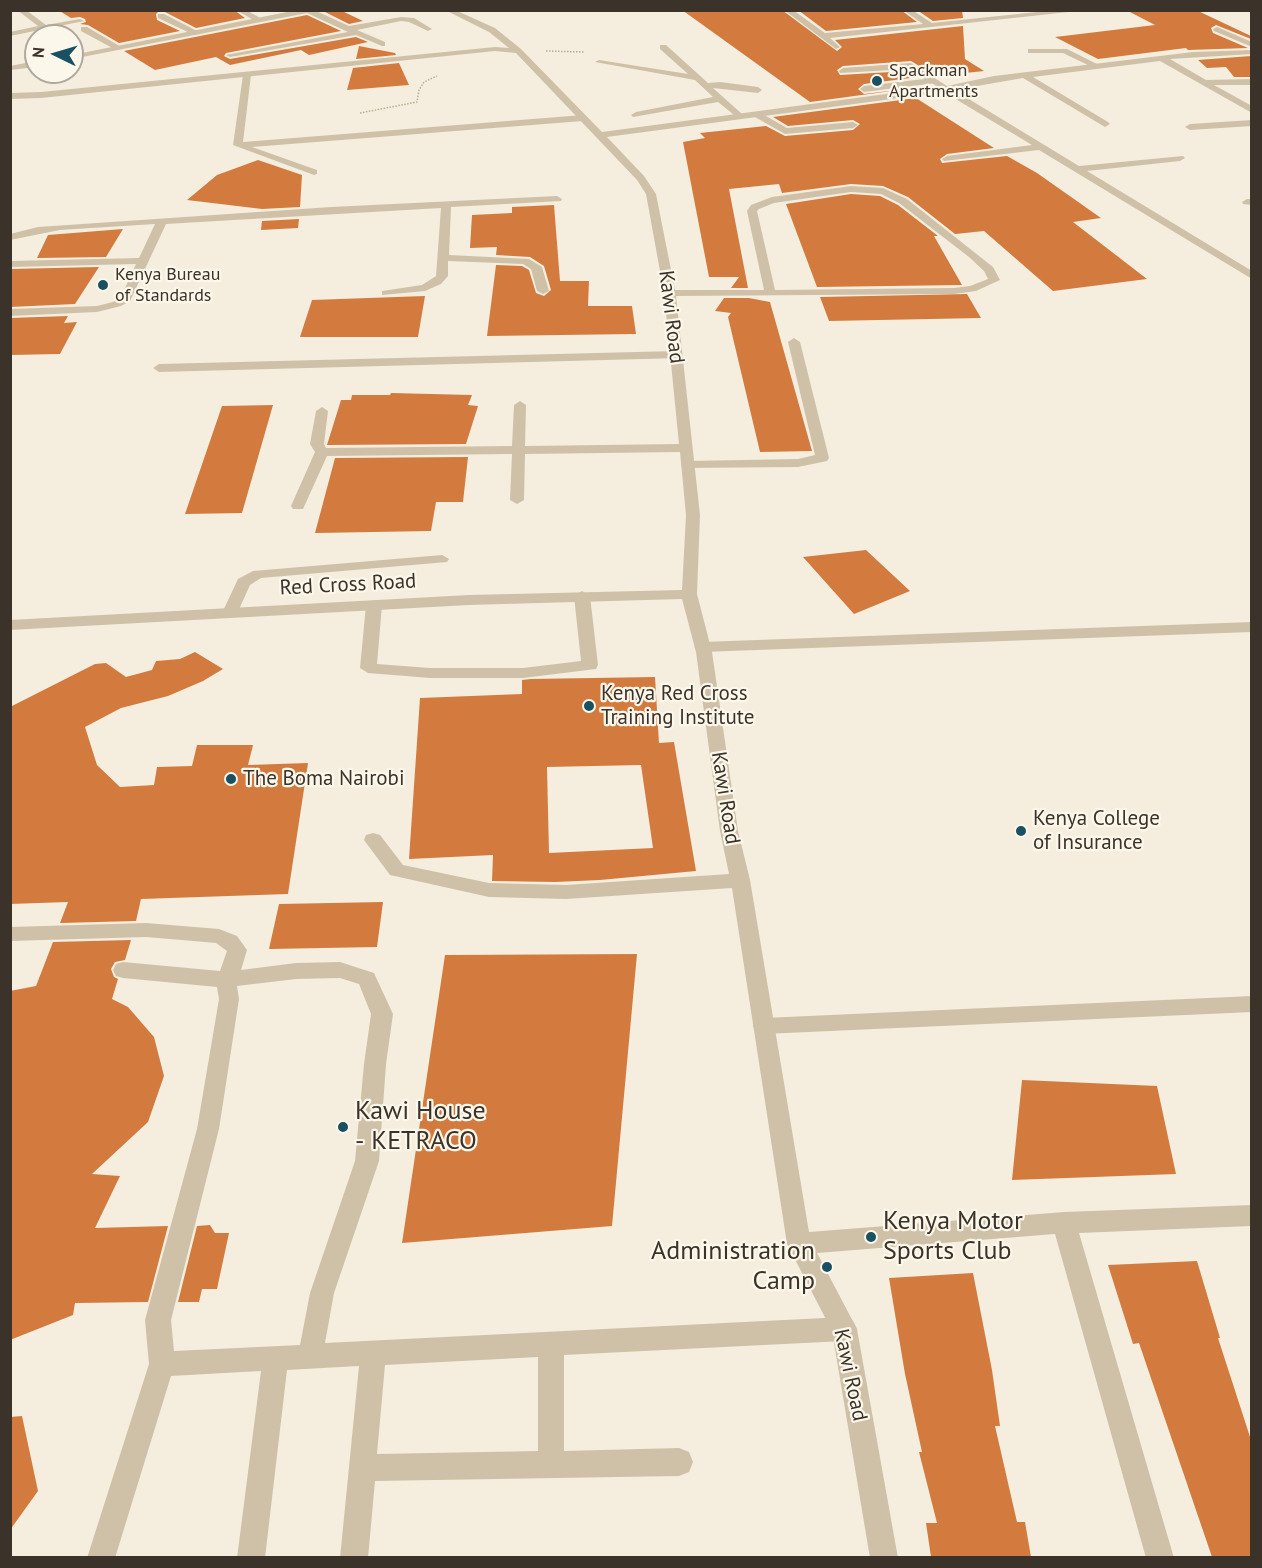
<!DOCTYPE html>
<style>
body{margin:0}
#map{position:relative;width:1262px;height:1568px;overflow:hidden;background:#f5eede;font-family:"PT Sans",sans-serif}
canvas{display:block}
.frame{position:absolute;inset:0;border:12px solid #3b3229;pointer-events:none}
.north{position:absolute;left:24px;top:24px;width:60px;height:60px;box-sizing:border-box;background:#fcf7eb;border:2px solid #afa89d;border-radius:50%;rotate:275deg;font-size:16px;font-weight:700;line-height:24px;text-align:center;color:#3b3229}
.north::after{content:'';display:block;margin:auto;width:21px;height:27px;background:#195162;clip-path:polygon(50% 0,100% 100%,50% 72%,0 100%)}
</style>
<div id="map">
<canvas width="1262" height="1568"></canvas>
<div class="frame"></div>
<div class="north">N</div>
</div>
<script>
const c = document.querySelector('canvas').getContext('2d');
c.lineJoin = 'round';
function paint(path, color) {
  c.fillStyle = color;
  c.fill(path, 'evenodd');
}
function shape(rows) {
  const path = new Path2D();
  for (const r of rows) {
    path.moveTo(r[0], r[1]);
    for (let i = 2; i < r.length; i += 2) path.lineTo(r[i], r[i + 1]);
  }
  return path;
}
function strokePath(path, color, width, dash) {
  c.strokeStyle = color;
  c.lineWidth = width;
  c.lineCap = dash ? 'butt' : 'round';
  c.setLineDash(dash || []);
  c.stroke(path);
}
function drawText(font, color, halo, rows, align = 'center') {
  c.font = font + ' "PT Sans",sans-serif';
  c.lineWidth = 4.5;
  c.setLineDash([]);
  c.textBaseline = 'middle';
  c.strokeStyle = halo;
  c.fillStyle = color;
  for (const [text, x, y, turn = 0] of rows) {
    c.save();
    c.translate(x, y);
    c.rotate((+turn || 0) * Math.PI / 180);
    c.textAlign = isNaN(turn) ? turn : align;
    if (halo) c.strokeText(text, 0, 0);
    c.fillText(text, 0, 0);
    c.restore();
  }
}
paint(shape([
 [58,10,234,10,245,18,196,28,165,12,158,12,156,14,157,20,180,31,119,43,88,25,80,24,86,22,85,19,80,17,71,18],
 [340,10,363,21,349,24,323,11],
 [682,10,782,10,837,51,842,47,835,40,963,26,965,59,984,71,936,76,911,61,843,66,837,70,840,75,908,71,918,77,864,84,858,89,864,94,906,89,810,102],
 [798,10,901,10,917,22,826,31],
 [917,10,962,10,963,18,933,21],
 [1126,10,1196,10,1251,36,1251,39,1216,25,1211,28,1213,33,1248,48,1188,50,1186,48,1098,59,1055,37,1155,25],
 [307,15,341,31,226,53,224,56,230,59,356,37,368,42,309,55,301,50,230,65,216,57,155,70,124,51],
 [359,46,395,53,396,55,356,59],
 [1251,56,1251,77,1234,77,1226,67,1207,68,1198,60],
 [399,63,409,85,347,90,353,68],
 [916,98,994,148,947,154,940,159,942,163,1007,156,1037,173,1101,218,1073,222,1147,279,1053,291,984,231,955,234,908,197,883,186,851,184,782,193,779,184,729,189,748,288,731,288,739,277,709,277,683,142,705,138,700,133,766,126,785,136,853,130,860,124,853,120,788,126,773,117],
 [258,160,302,175,300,207,262,209,187,200,217,175],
 [851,194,880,196,898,205,938,236,934,236,962,285,817,287,786,204],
 [554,205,560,281,589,281,588,306,632,306,636,334,487,336,496,265,522,266,529,270,536,293,544,296,551,290,544,266,530,257,496,255,497,247,470,248,472,215,512,213,512,207],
 [299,219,298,228,261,230,262,221],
 [123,229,106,257,37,258,48,235],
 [99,267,75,304,10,307,10,269],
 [967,294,981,318,829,321,820,297],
 [425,296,418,337,300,337,312,300],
 [724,298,749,298,770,302,812,451,760,452,728,317,731,313,715,311],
 [68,316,64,323,77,322,60,354,10,355,10,318],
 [391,393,472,395,468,405,478,406,466,444,327,445,341,400,351,400,352,395,390,395],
 [273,405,242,513,185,514,222,406],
 [468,457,463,502,436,502,431,531,315,533,335,458],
 [866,550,910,591,854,614,803,557],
 [195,652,223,669,203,681,168,696,121,708,85,727,97,765,120,787,154,785,157,767,192,766,197,745,253,745,248,765,308,763,288,894,141,899,136,921,60,923,68,902,10,904,10,707,95,664,106,663,126,677,152,670,156,661,180,659],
 [655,677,659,743,674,742,696,871,600,880,555,882,492,881,493,855,409,859,420,698,522,694,522,680,531,679],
 [641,765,653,848,549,853,547,767],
 [383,902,377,947,269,949,279,904],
 [131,940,125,960,115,962,111,969,114,977,118,979,112,999,128,1007,154,1037,164,1076,148,1122,92,1174,120,1176,95,1228,168,1226,148,1302,75,1303,73,1315,10,1340,10,991,36,986,53,942],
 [637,954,612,1226,402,1243,445,955],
 [1022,1080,1157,1086,1176,1174,1012,1180],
 [210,1225,215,1233,229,1233,217,1289,202,1289,199,1302,178,1302,197,1226],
 [1197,1261,1220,1338,1218,1338,1251,1440,1251,1557,1212,1557,1139,1343,1133,1344,1108,1265],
 [973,1273,992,1370,1000,1426,995,1426,1017,1522,1025,1522,1031,1557,931,1557,926,1523,937,1523,919,1452,922,1452,905,1374,889,1278],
 [22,1416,38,1491,10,1530,10,1417]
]), '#d37b3f');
strokePath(shape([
 [546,51,584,52],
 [360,113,417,102,419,90,424,82,437,76]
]), '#bbab92', 1.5, [1.5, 1.5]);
paint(shape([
 [17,10,26,10,46,25,80,19,84,21,10,36,10,32,38,26,17,10],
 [236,10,246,10,264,20,257,22,236,10],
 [158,14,164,14,201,33,194,35,158,18,158,14],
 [81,27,87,27,123,48,116,50,81,31,81,27],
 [1217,27,1252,42,1252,47,1214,31,1213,29,1217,27],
 [660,45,666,45,708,83,720,82,758,87,762,90,758,93,713,88,742,114,744,116,739,119,718,102,633,117,631,115,636,112,713,97,695,80,595,62,599,60,688,74,660,49,660,45],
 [1031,49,1067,49,1101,66,1094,68,1063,53,1028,53,1028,49,1031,49],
 [247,72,251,75,243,142,583,115,588,118,583,121,252,147,317,170,317,174,314,175,233,145,243,75,247,72],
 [933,78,936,79,936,83,864,92,860,89,864,86,933,78],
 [753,112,759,112,787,128,853,122,858,125,853,128,785,134,753,116,753,112],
 [1252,120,1252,126,1190,130,1185,127,1190,124,1252,120],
 [557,196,562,199,561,201,451,207,449,255,529,259,542,267,549,291,543,294,537,291,531,269,523,264,448,261,448,276,441,284,425,291,382,295,382,291,422,285,436,276,441,208,166,224,130,301,121,306,97,312,10,316,10,309,97,306,113,302,121,297,136,264,10,267,10,261,139,258,155,224,60,230,10,240,10,234,38,227,331,207,557,196],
 [1247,199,1252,199,1252,205,1243,204,1242,202,1247,199],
 [794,338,800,342,829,458,827,461,798,467,683,468,681,465,688,461,798,459,815,455,788,342,794,338],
 [676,351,682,355,680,358,159,372,153,368,159,364,676,351],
 [442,555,449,559,447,562,261,578,250,585,236,616,230,618,222,613,238,579,253,571,442,555],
 [582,591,590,596,598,665,596,669,523,678,430,678,368,673,360,668,366,605,374,600,382,605,377,664,430,668,523,668,581,661,574,596,582,591],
 [1252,622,1252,632,702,652,694,647,702,642,1252,622],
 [146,923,219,929,237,936,247,950,241,970,296,963,340,962,374,973,393,1014,386,1064,379,1161,334,1293,325,1343,844,1317,853,1321,857,1329,853,1337,844,1341,564,1355,564,1451,679,1448,689,1452,693,1462,689,1472,679,1476,375,1481,368,1558,340,1558,359,1366,287,1370,265,1558,237,1558,261,1371,171,1376,115,1558,87,1558,149,1364,145,1320,197,1129,219,999,217,987,123,978,116,976,113,970,116,964,123,962,220,971,227,951,216,943,146,937,10,941,10,927,146,923],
 [340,978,359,984,371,1014,364,1064,355,1161,310,1293,300,1345,174,1351,171,1320,219,1129,239,999,237,986,296,979,340,978],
 [538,1357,538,1451,377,1454,385,1365,538,1357],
 [1252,996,1252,1012,764,1034,756,1032,753,1026,756,1020,764,1018,1252,996]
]), '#cfc1a8');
paint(shape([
 [297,10,314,10,349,26,401,17,414,18,432,29,428,31,409,22,401,21,357,30,385,42,385,46,382,46,356,35,230,57,226,55,348,32,307,13,72,59,72,55,297,10],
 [445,10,455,10,495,28,521,49,602,132,938,87,909,69,840,73,839,71,843,68,911,63,947,86,994,76,1193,52,1252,50,1252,54,1170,59,1206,80,1252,79,1252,85,1214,85,1252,106,1252,113,1160,61,1033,77,1108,122,1110,124,1105,127,1023,78,954,90,1079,166,1183,156,1185,158,1180,161,1087,171,1252,271,1252,279,1039,150,944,161,942,159,947,156,1032,145,944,92,607,137,644,176,656,194,675,290,764,290,747,211,751,205,772,197,851,186,883,188,907,199,993,267,1000,280,976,291,954,294,676,296,700,515,697,594,712,652,738,831,750,880,809,1232,1064,1212,1252,1205,1252,1226,1079,1233,1174,1558,1146,1558,1055,1234,817,1253,857,1329,898,1558,870,1558,832,1331,787,1244,732,888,566,899,489,897,390,875,364,840,366,835,373,833,380,835,403,865,489,883,566,885,729,874,720,831,696,652,682,599,469,605,10,630,10,620,469,595,682,590,686,515,680,452,525,454,524,500,517,504,510,500,512,454,327,456,303,509,293,509,291,506,315,452,310,444,316,411,322,407,328,411,324,444,326,448,512,446,514,405,520,401,526,405,525,446,679,444,664,293,646,194,637,180,516,53,495,51,41,98,10,99,10,93,41,92,495,47,509,48,489,32,445,10],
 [851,192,881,194,899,203,969,257,984,271,988,279,970,286,954,288,775,290,757,211,759,209,774,203,851,192],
 [784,10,793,10,825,33,923,24,903,10,912,10,932,23,1056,10,1087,10,830,38,840,47,836,49,784,10],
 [36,61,36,67,10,70,10,66,36,61]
]), '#cfc1a8');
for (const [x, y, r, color] of [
 [877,81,6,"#195162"],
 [103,285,6,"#195162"],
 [589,706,6,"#195162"],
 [231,779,6,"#195162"],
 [1021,831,6,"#195162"],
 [343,1127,6,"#195162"],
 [871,1237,6,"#195162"],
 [827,1267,6,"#195162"]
]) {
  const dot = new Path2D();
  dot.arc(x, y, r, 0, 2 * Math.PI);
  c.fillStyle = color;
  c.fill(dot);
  strokePath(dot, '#fcf7eb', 2);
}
drawText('18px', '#3b3229', '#fcf7eb', [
 ["Spackman",889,71],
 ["Apartments",889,92],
 ["Kenya Bureau",115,275],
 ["of Standards",115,296]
], 'left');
drawText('21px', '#3b3229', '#fcf7eb', [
 ["Kawi Road",671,317,83],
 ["Red Cross Road",348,585,-3],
 ["Kawi Road",725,798,81],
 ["Kawi Road",850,1375,78]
]);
drawText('21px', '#3b3229', '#fcf7eb', [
 ["Kenya Red Cross",601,694],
 ["Training Institute",601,718],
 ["The Boma Nairobi",243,779],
 ["Kenya College",1033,819],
 ["of Insurance",1033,843]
], 'left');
drawText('26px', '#3b3229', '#fcf7eb', [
 ["Kawi House",355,1112],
 ["- KETRACO",355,1142],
 ["Kenya Motor",883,1222],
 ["Sports Club",883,1252],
 ["Administration",815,1252,"right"],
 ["Camp",815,1282,"right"]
], 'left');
</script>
